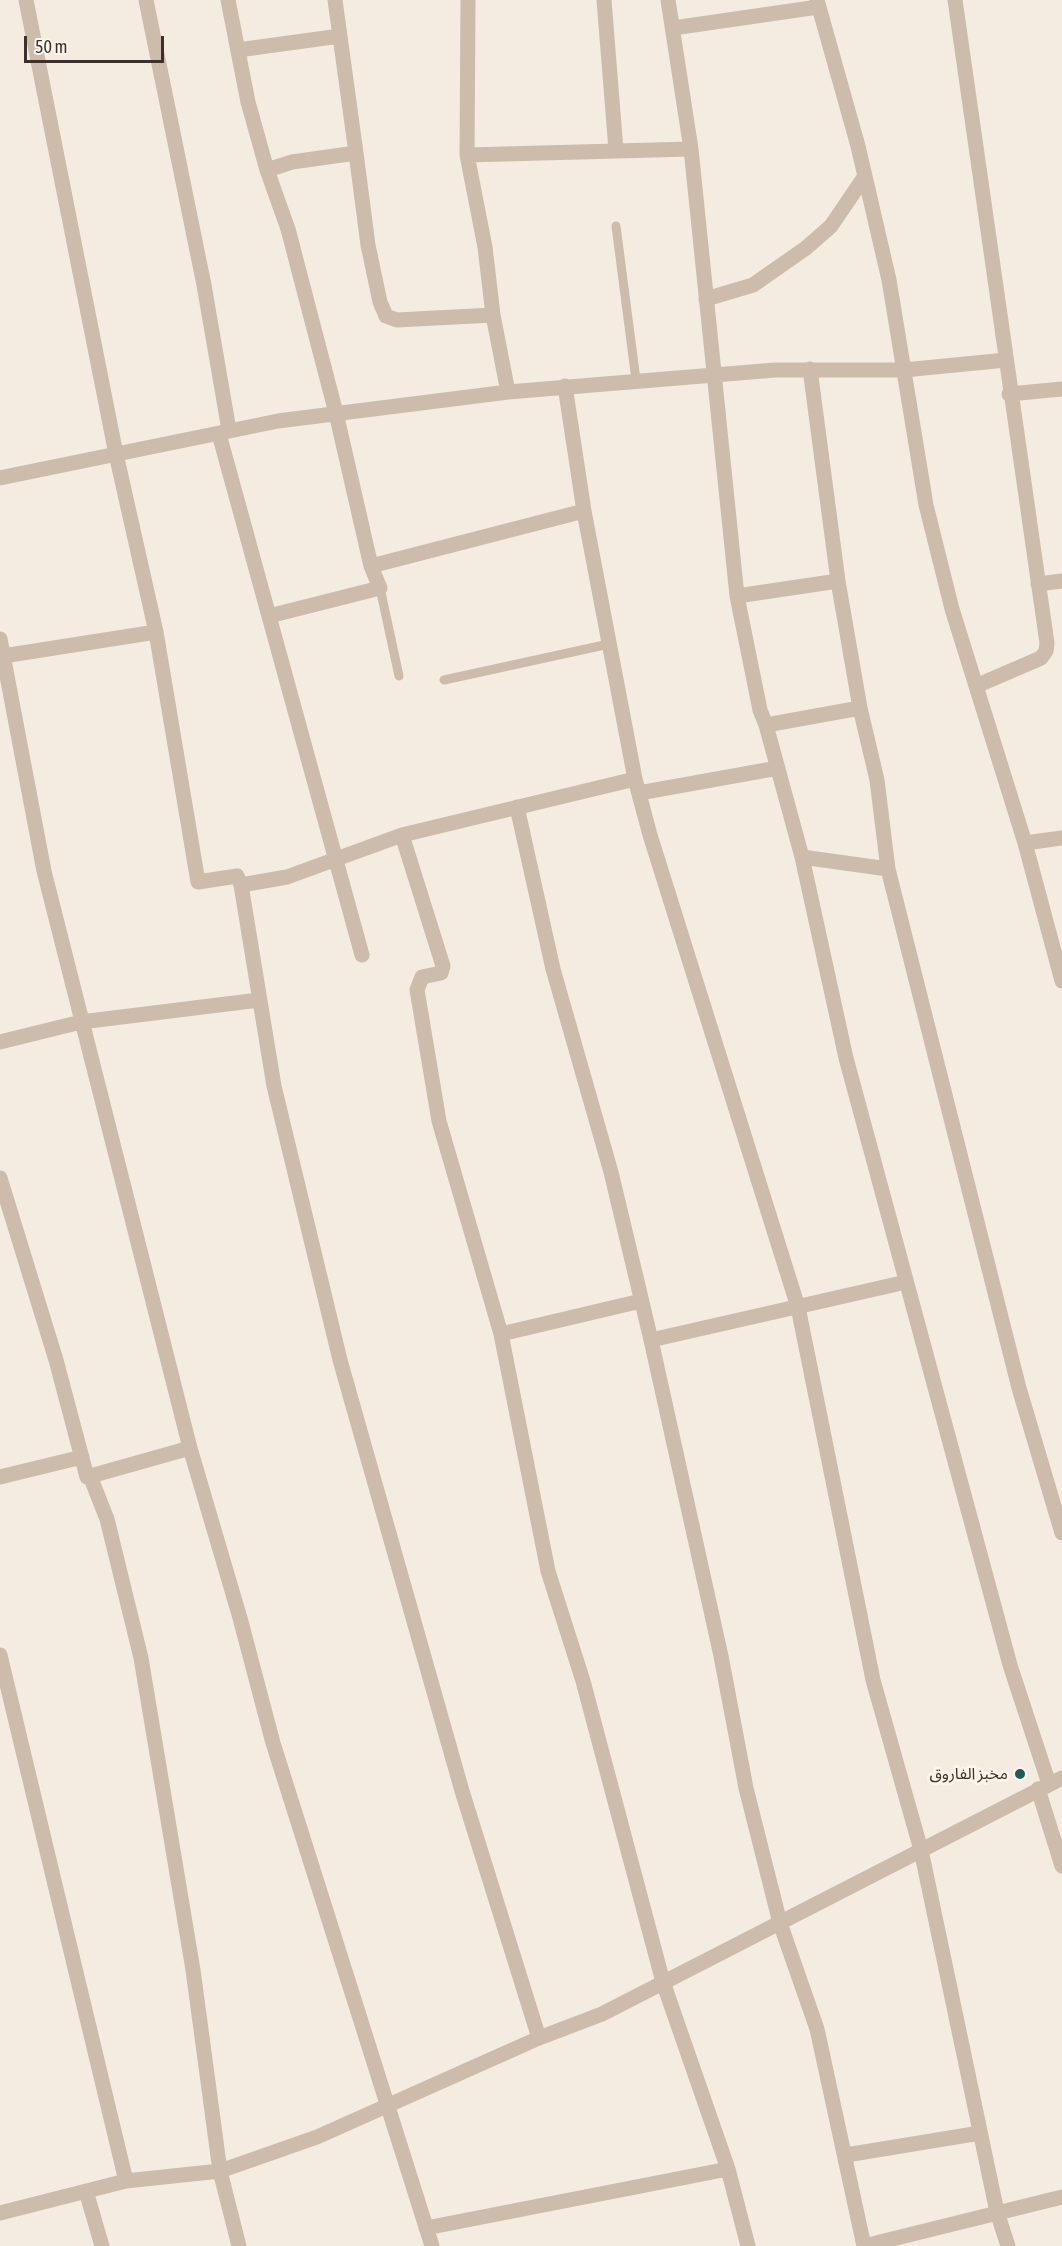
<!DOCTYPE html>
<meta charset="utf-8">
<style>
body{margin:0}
#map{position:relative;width:1062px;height:2246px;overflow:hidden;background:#f4ebe1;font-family:"Asap Condensed",sans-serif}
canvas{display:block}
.scale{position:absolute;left:24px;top:36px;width:140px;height:27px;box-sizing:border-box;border:3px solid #3b302b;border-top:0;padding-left:8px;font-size:18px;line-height:21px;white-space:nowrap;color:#3b302b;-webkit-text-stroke:4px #fbf5ee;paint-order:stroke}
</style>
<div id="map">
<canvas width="1062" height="2246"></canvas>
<div class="scale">50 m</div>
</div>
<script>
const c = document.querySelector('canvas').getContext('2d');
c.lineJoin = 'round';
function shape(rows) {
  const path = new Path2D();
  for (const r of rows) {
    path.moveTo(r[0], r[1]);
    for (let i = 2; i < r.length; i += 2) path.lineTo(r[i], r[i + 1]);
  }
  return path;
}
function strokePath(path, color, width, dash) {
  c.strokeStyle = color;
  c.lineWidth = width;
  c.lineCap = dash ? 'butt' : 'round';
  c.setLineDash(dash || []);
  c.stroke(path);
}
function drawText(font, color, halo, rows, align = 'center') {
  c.font = font + ' "Asap Condensed","Noto Sans Arabic",sans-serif';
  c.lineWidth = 6;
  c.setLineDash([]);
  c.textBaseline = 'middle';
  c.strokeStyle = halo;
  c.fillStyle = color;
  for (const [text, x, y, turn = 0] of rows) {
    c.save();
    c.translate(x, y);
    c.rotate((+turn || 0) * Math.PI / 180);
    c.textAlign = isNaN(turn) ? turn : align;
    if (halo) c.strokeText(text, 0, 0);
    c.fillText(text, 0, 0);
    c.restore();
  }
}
strokePath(shape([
 [616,226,636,380],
 [380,588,399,676],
 [444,680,609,644]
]), '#cdbbac', 9);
strokePath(shape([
 [26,0,116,454,156,632,198,882,237,876,241,885,287,877,402,835,635,779],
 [146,0,204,285,229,430],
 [228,0,248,102,267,170],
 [335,0,356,153],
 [604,0,616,150],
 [668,0,691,149,737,596,760,710,766,725,802,857,888,869,1019,1388,1062,1533],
 [817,0,858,146,889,280,926,505,952,609,1025,843,1062,981],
 [955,0,1047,643,1046,651,1041,658,976,686],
 [673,28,818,7],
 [238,50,340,36],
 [467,155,691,149],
 [706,299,753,285,806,248,831,226,865,176],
 [493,315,508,392],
 [810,369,838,581],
 [565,386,584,511,635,779,650,835,798,1307,873,1680,921,1850,997,2212,1008,2246],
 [1009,394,1062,389],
 [219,434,362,955],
 [0,478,278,421,508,392,775,370,904,370,1006,360],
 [371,566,584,511],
 [1038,584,1062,581],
 [737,596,838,581,860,708,877,780,888,869],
 [269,616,380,588,371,566,336,413,288,229,267,170,292,162,356,153,368,245,380,302,386,316,397,320,493,315,485,247,467,155,468,0],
 [0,639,44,871,190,1448,240,1618,273,1743,432,2246],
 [3,656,156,632],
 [766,725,860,708],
 [639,793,778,768],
 [517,807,553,969,611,1172,651,1340,721,1656,746,1788,780,1923,817,2029,864,2246],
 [402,835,443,966,441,973,422,977,417,990,439,1121,501,1334,548,1571,583,1681,663,1982,728,2169,748,2246],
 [1025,843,1062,838],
 [802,857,846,1058,1010,1665,1049,1784],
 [241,885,274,1086,340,1360,462,1791,539,2038],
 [0,1042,81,1022,259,1000],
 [0,1178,56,1360,87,1477,190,1448],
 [501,1334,641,1301],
 [651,1340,906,1282],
 [90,1476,107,1519,141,1658,193,1970,220,2171,239,2246],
 [0,1477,82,1457],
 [0,1655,126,2181],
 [1038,1789,1062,1866],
 [846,2155,980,2133],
 [86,2191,102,2246],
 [0,2213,126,2181,220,2171,317,2137,539,2038,602,2014,1062,1778],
 [426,2228,728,2169],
 [864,2246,1062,2197]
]), '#cdbbac', 15);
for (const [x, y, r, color] of [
 [1020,1774,6,"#1f5a5e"]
]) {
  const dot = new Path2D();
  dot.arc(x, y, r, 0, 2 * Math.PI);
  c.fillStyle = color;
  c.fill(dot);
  strokePath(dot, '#fbf5ee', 2);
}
drawText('16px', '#3b302b', '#fbf5ee', [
 ["مخبز الفاروق",1008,1774]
], 'right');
</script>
